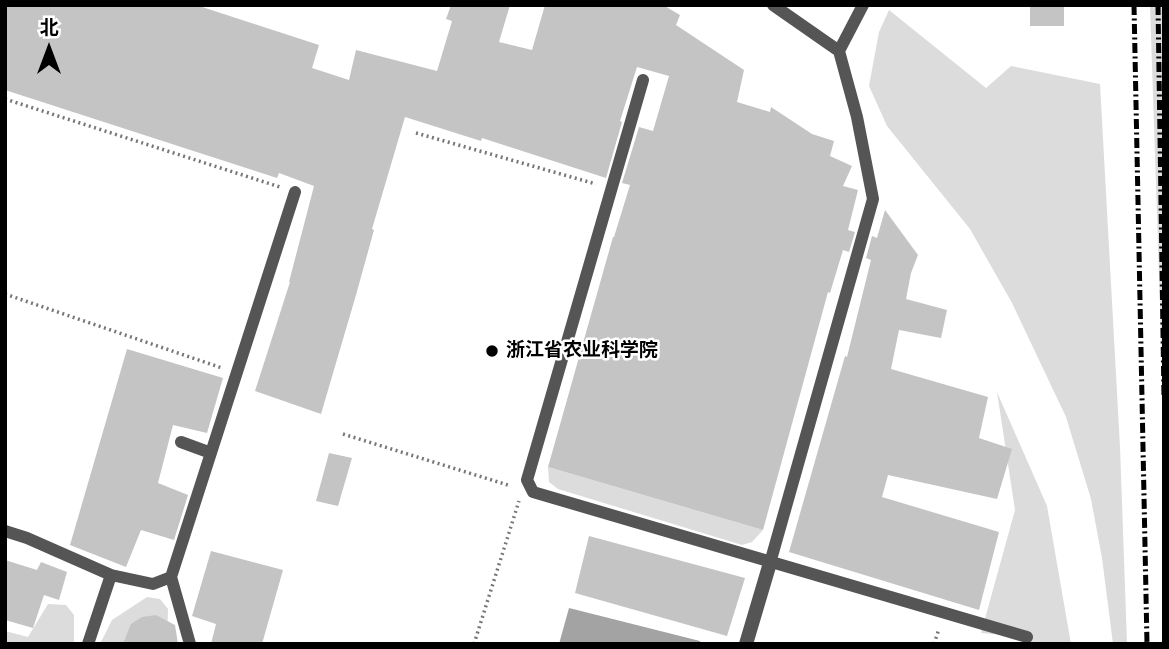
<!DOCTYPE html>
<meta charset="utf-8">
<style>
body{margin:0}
#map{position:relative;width:1169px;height:649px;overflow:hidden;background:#fff;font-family:Arial,"Noto Sans SC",sans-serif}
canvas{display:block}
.frame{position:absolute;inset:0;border:7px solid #000;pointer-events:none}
.north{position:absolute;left:14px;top:14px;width:70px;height:70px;-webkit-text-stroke:5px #fff;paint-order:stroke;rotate:0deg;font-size:19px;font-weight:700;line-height:28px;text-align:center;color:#000}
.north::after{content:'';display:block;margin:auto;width:24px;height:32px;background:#000;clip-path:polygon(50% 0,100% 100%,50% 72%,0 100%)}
</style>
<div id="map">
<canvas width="1169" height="649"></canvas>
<div class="frame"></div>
<div class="north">北</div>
</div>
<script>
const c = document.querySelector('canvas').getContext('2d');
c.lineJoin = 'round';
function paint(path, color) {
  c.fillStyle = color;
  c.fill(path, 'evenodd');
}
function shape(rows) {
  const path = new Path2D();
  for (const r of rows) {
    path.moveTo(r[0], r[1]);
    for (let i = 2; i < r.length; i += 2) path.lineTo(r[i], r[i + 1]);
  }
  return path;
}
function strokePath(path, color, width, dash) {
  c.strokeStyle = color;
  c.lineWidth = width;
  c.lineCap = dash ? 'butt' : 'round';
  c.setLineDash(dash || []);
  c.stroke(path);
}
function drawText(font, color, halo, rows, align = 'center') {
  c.font = font + ' Arial,"Noto Sans SC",sans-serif';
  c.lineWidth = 5;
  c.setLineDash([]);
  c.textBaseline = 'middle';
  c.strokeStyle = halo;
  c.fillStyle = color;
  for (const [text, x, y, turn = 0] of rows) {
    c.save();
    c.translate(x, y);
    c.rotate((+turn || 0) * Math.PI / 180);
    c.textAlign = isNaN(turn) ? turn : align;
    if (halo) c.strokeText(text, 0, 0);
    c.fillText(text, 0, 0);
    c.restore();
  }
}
paint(shape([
 [1150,5,1164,5,1164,425],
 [889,10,986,88,1011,66,1100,84,1120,447,1127,644,1113,644,1102,558,1091,499,1066,417,1012,303,970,229,887,126,869,86,879,32],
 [997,392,1047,506,1071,644,1027,644,1027,637,981,633,1015,510],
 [548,467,763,530,752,542,742,545,558,489,549,482],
 [147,597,160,599,168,609,167,644,100,644,112,620],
 [48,604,66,605,74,615,74,644,5,644,5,631,28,637]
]), '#dcdcdc');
paint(shape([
 [569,608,700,641,701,644,559,644]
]), '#a3a3a3');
paint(shape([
 [5,5,196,5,319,45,312,68,349,80,356,50,437,71,452,21,446,19,451,5,510,5,499,42,532,50,545,5,663,5,680,15,676,25,744,70,737,102,770,112,771,107,812,134,834,141,830,156,852,166,843,186,858,190,848,230,855,232,849,252,843,250,830,293,828,292,763,530,548,467,613,237,614,237,630,185,622,183,639,127,653,131,669,76,637,67,620,121,622,122,606,178,482,138,481,141,405,117,372,229,374,230,356,295,321,414,255,391,290,282,289,282,314,186,279,173,277,178,5,90],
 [1030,5,1064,5,1064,26,1030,26],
 [885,210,918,255,911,273,906,299,947,310,941,338,899,330,891,369,988,397,979,438,1012,449,997,499,888,475,882,497,999,532,979,610,789,552,845,356,847,357,871,260,866,258,872,236,877,238],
 [127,349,223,378,207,433,173,425,158,483,188,495,174,540,141,530,126,567,70,545],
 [329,453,352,458,338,506,316,501],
 [589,536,745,578,727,636,575,593],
 [211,551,283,570,262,644,211,644,216,624,192,616],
 [5,560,37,570,41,562,67,572,59,600,44,595,33,628,5,620],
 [156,615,175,625,178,644,123,644,131,624,142,617]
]), '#c4c4c4');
strokePath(shape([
 [5,99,280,187],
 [416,133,596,184],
 [5,294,222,368],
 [343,434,511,486],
 [474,644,519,501],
 [934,644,939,629]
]), '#777', 3.5, [2, 3.5]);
strokePath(shape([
 [839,51,863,5],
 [643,80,527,480,533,492,1027,637],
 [181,442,211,453],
 [5,531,27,538,111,575,153,584,171,577,295,192],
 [770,563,873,199,857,117,839,51,773,5],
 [171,577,190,644],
 [88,644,111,575]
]), '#555', 12);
strokePath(shape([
 [746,644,770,563]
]), '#555', 14);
strokePath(shape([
 [1134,5,1147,644],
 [1158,5,1164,398]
]), '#000', 5, [10, 3.5, 2, 3.5]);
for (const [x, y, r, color] of [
 [492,351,7,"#000"]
]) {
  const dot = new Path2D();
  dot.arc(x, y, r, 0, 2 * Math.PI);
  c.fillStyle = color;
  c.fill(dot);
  strokePath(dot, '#fff', 2.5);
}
drawText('bold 19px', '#000', '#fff', [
 ["浙江省农业科学院",506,351]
], 'left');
</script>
